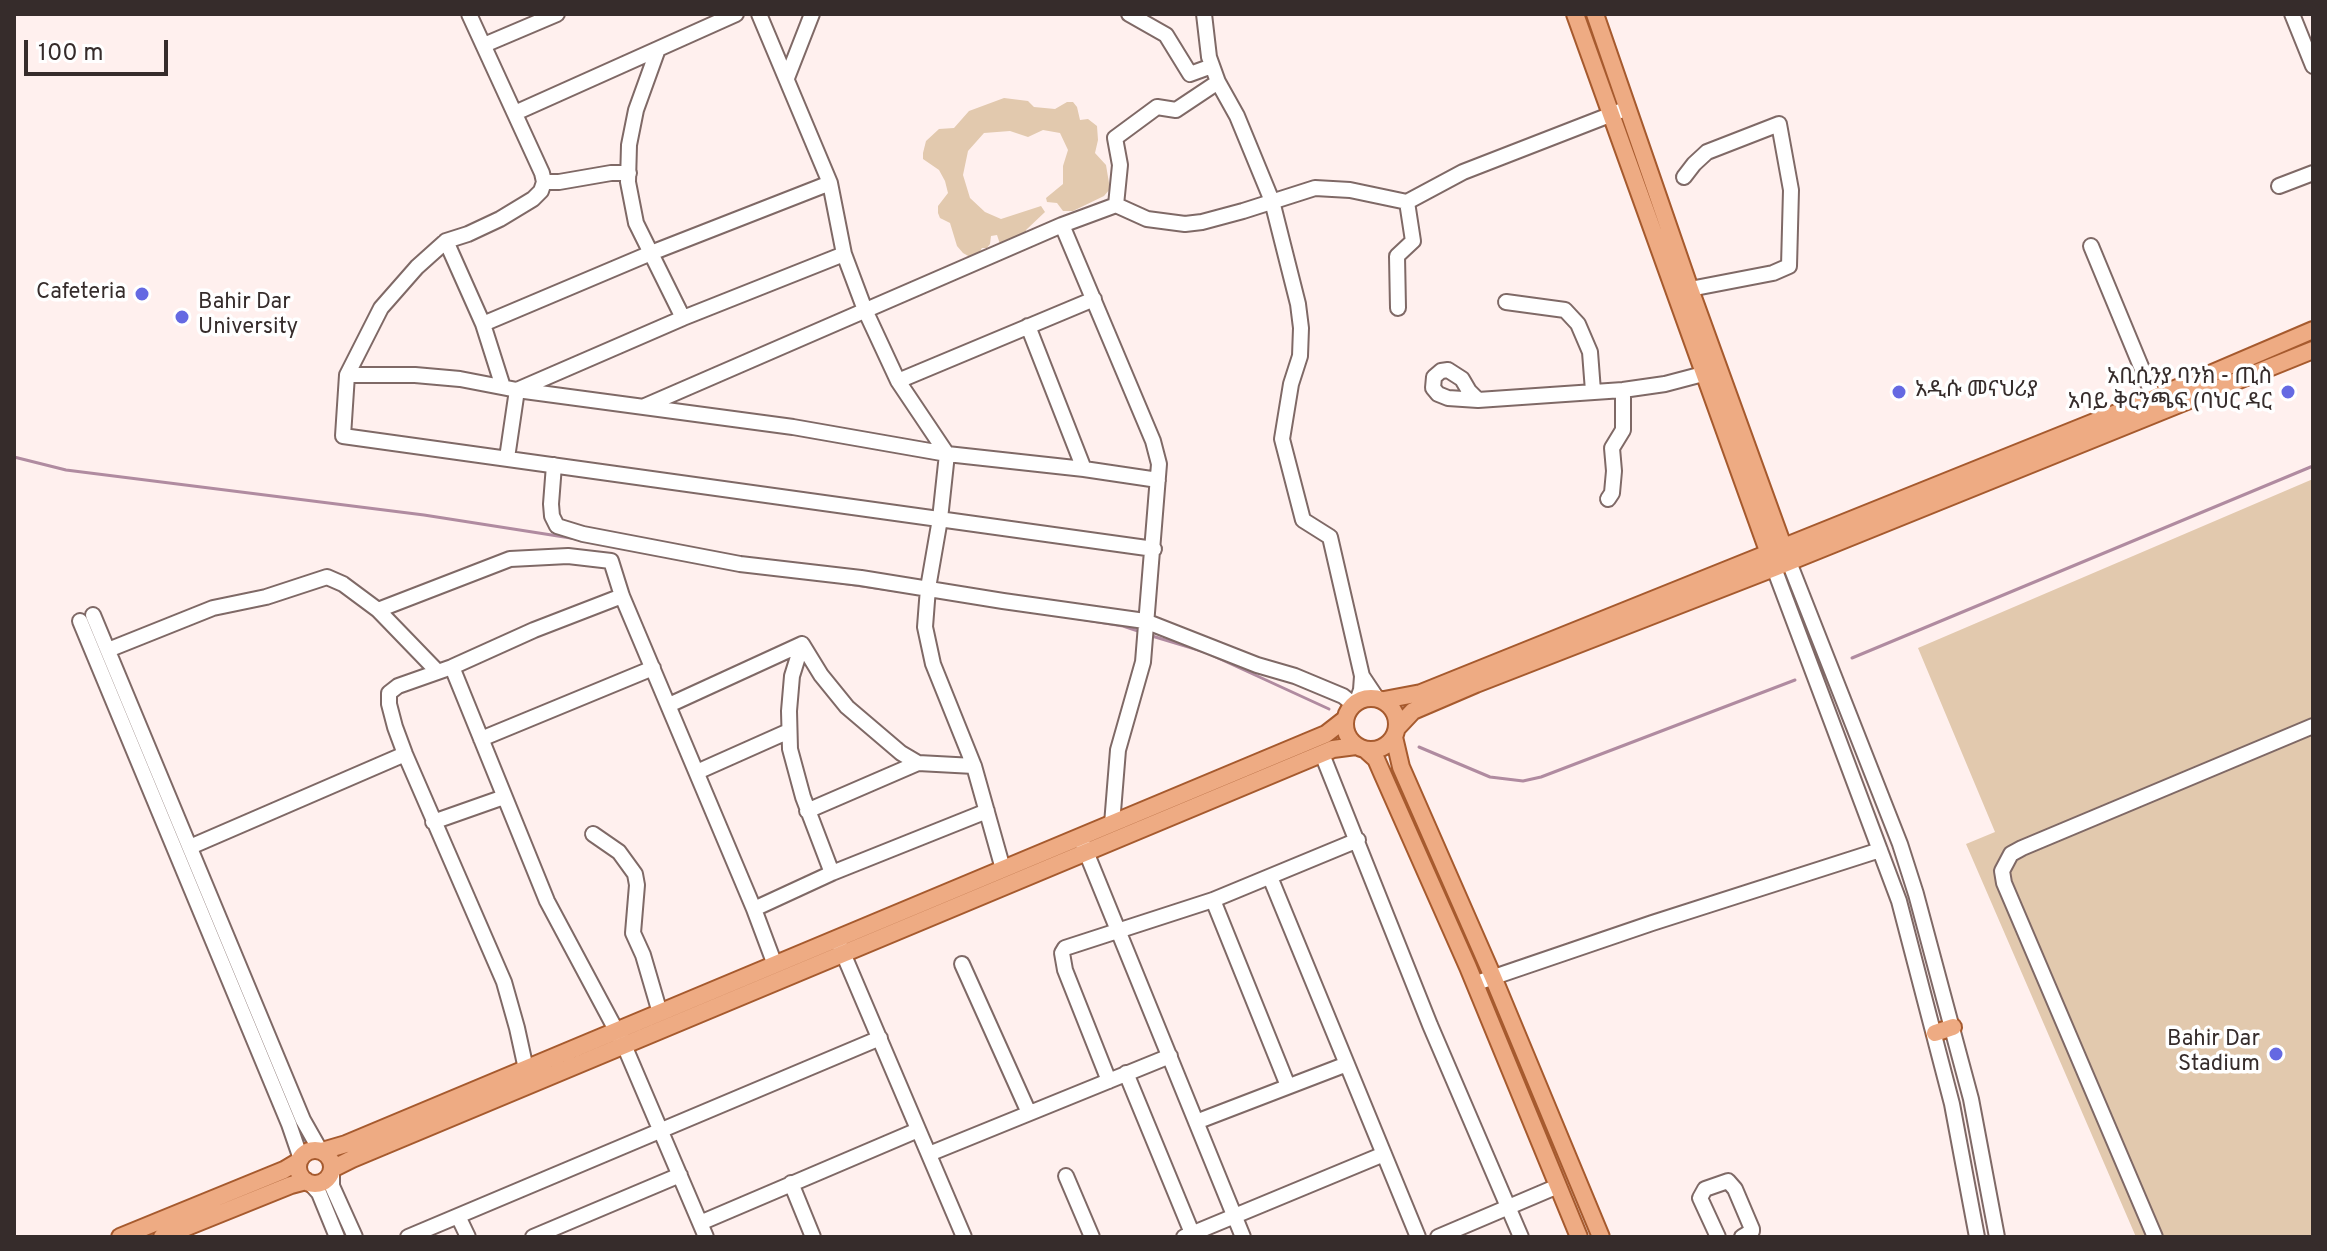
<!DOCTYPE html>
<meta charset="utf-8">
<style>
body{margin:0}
#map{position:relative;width:2327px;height:1251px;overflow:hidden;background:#fff0ee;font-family:Overpass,sans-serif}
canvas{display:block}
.frame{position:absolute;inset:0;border:16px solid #362c2b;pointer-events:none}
.scale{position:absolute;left:24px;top:40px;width:144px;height:36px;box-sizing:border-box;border:4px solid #362c2b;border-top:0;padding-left:10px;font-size:24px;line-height:28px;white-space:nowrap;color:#362c2b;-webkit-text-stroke:6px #fff;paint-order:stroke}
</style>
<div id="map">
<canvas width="2327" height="1251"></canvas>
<div class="frame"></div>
<div class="scale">100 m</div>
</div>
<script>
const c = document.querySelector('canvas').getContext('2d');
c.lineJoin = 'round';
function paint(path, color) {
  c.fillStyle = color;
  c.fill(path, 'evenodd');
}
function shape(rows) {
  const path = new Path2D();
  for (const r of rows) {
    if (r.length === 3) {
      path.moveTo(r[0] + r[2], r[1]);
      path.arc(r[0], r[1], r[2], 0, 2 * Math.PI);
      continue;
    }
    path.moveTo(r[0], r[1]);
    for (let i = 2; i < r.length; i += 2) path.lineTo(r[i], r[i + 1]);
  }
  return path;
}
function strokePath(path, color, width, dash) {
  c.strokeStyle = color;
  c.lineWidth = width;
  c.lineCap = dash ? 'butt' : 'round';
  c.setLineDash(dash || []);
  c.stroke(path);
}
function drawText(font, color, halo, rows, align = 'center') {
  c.font = font + ' Overpass,"Noto Sans Ethiopic",sans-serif';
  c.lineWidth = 7;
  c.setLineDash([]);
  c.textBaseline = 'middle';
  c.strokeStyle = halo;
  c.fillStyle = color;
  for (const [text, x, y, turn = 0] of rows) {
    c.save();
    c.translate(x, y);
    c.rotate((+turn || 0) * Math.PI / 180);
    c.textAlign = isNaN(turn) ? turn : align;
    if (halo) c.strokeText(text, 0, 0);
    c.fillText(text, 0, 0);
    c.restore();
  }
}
paint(shape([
 [1004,98,1028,101,1034,107,1055,109,1067,102,1073,102,1077,107,1080,120,1088,119,1097,126,1098,140,1095,153,1106,165,1110,189,1104,196,1073,211,1063,211,1057,203,1047,202,1046,198,1063,184,1063,166,1068,150,1060,133,1043,130,1028,137,1010,131,984,133,968,151,963,175,970,198,985,212,1001,219,1041,206,1045,212,1026,230,1026,235,1008,243,1000,244,997,235,991,236,990,244,987,248,982,248,978,255,970,257,963,253,957,246,950,223,940,218,938,213,938,206,948,193,945,181,939,170,923,159,923,153,926,141,939,129,954,128,969,111],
 [2313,479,2313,1237,2136,1237,1966,844,1995,832,1918,648]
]), '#e2c9ae');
strokePath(shape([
 [14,457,66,470,424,515,577,539],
 [841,583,897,591],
 [1074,618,1123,626,1141,632],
 [1152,636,1205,652,1329,709],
 [1852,658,2313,466],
 [1419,747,1490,777,1523,781,1541,777,1795,680]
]), '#b08ba0', 3);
const minor = shape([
 [469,14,542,173,544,182,541,191,533,199,500,219,468,234,446,241,417,267,381,308,347,375,343,436,1154,549],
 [759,14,830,183,844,254,865,310,898,381,947,454,940,519,928,588,925,627,933,664,974,766,1003,869],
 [1129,14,1166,35,1190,74,1212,66],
 [1204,14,1209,57,1218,82,1237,116,1272,201,1298,304,1301,328,1300,356,1291,384,1282,439,1303,520,1330,537,1362,676],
 [2292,14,2313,66],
 [484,45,557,14],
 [658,49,636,110,629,145,628,182,636,223,683,318],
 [787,78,812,14],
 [515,113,736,14],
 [1684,177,1694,164,1707,152,1779,124,1791,190,1789,266,1773,273,1690,289],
 [544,182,559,182,611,173,629,173],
 [2279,186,2313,173],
 [1116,205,1120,165,1115,138,1157,107,1176,110,1218,82],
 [1062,225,1153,441,1159,464,1143,662,1118,750,1112,824],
 [446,241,483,324,503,387],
 [2091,246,2154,398],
 [1506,302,1565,310,1578,324,1590,352,1593,391],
 [1398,308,1397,256,1413,241,1407,202],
 [483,324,651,253,830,183],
 [1028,326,1084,469],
 [1448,370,1462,379,1469,391,1478,400,1448,398,1438,394,1433,388,1434,377,1441,371,1448,370],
 [347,375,415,375,460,379,517,390,793,427,947,454,1084,469,1158,480],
 [898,381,1094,299],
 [1478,400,1623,390,1665,384,1703,374],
 [645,406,1062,225,1108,208,1116,205,1147,219,1185,224,1202,222,1243,211,1315,188,1350,190,1407,202,1463,172,1620,111],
 [507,458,517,390,683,318,844,254],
 [554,465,551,504,552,516,557,526,583,534,740,564,861,578,1003,601,1145,621,1257,665,1295,676,1343,696,1353,704],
 [1608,499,1612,493,1614,471,1612,448,1623,430,1623,390],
 [1789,562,1900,844,1916,894,1971,1099,1997,1237],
 [1774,568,1899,901,1952,1104,1977,1237],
 [378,610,510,559,568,556,611,561,622,596,754,909,775,965],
 [93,615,303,1120,320,1150],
 [80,621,289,1124,301,1159],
 [802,644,792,676,789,711,790,749,803,797,832,873],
 [108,650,213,608,266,597,327,577,343,584,378,610,437,671],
 [452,667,547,901,624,1045,706,1237],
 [1357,701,1361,690,1362,676,1376,697],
 [669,705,802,644,821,675,847,707,901,753,918,763,974,766],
 [481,739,653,668],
 [1322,754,1430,1025,1521,1237],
 [697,772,789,731],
 [807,811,918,763],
 [433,822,504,797],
 [593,834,619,852,635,874,637,885,633,933,643,955,660,1013],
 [1080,837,1243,1237],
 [190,847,405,754],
 [1270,877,1418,1237],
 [1213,900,1288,1086],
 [754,909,832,873,987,811],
 [837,939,964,1237],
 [962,964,1029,1113],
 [1482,981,1652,923,1880,850],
 [526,1069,517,1028,504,982,405,754,395,727,389,704,389,693,398,686,452,667,534,630,622,596],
 [1126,1073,1192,1233],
 [1109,1081,1065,970,1062,953,1065,948,1213,900,1358,840],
 [1196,1122,1347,1064],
 [929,1154,1170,1056],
 [332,1172,332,1186,355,1237],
 [1066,1176,1092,1237],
 [310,1183,319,1193,337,1237],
 [791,1183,813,1237],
 [458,1216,468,1237],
 [700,1223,918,1130],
 [408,1237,880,1038],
 [533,1237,680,1175],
 [1184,1237,1384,1154],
 [1438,1237,1558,1186],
 [1718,1237,1700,1198,1705,1189,1728,1181,1735,1189,1752,1229,1752,1231,1742,1237],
 [2155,1237,2004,883,2002,871,2011,854,2022,848,2313,726]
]);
const major = shape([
 [1575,14,1772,562],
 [1595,14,1690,289,1787,557],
 [1371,724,26],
 [1384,700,1421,693,2154,398,2313,330],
 [1397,728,1413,711,1476,684,1774,568,2313,350],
 [1394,737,1401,767,1493,977,1601,1237],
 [1366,750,1376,759,1383,775,1468,967,1579,1237],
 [1935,1033,1953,1027],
 [315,1167,17],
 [322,1151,346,1144,1326,734,1344,720],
 [332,1169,352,1159,1333,749,1356,746],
 [120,1237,284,1170,299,1161],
 [162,1237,291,1185,306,1181]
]);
strokePath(minor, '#7f6966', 18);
strokePath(major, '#a65a2e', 20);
strokePath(minor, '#fff', 14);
strokePath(major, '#eeab83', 16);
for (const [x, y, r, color] of [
 [142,294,8,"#6569e2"],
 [182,317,8,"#6569e2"],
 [1899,392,8,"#6569e2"],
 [2288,392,8,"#6569e2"],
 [2276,1054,8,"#6569e2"]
]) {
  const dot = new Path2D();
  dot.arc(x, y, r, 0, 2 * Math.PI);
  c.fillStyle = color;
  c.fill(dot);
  strokePath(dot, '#fff', 3);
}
drawText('22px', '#362c2b', '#fff', [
 ["Cafeteria",126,294],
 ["Bahir Dar",198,304,"left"],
 ["University",198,329,"left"],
 ["አቢሲንያ ባንክ - ጢስ",2272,379],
 ["አባይ ቅርንጫፍ (ባህር ዳር",2272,404],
 ["አዲሱ መናህሪያ",1915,392,"left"],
 ["Bahir Dar",2260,1041],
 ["Stadium",2260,1066]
], 'right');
</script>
